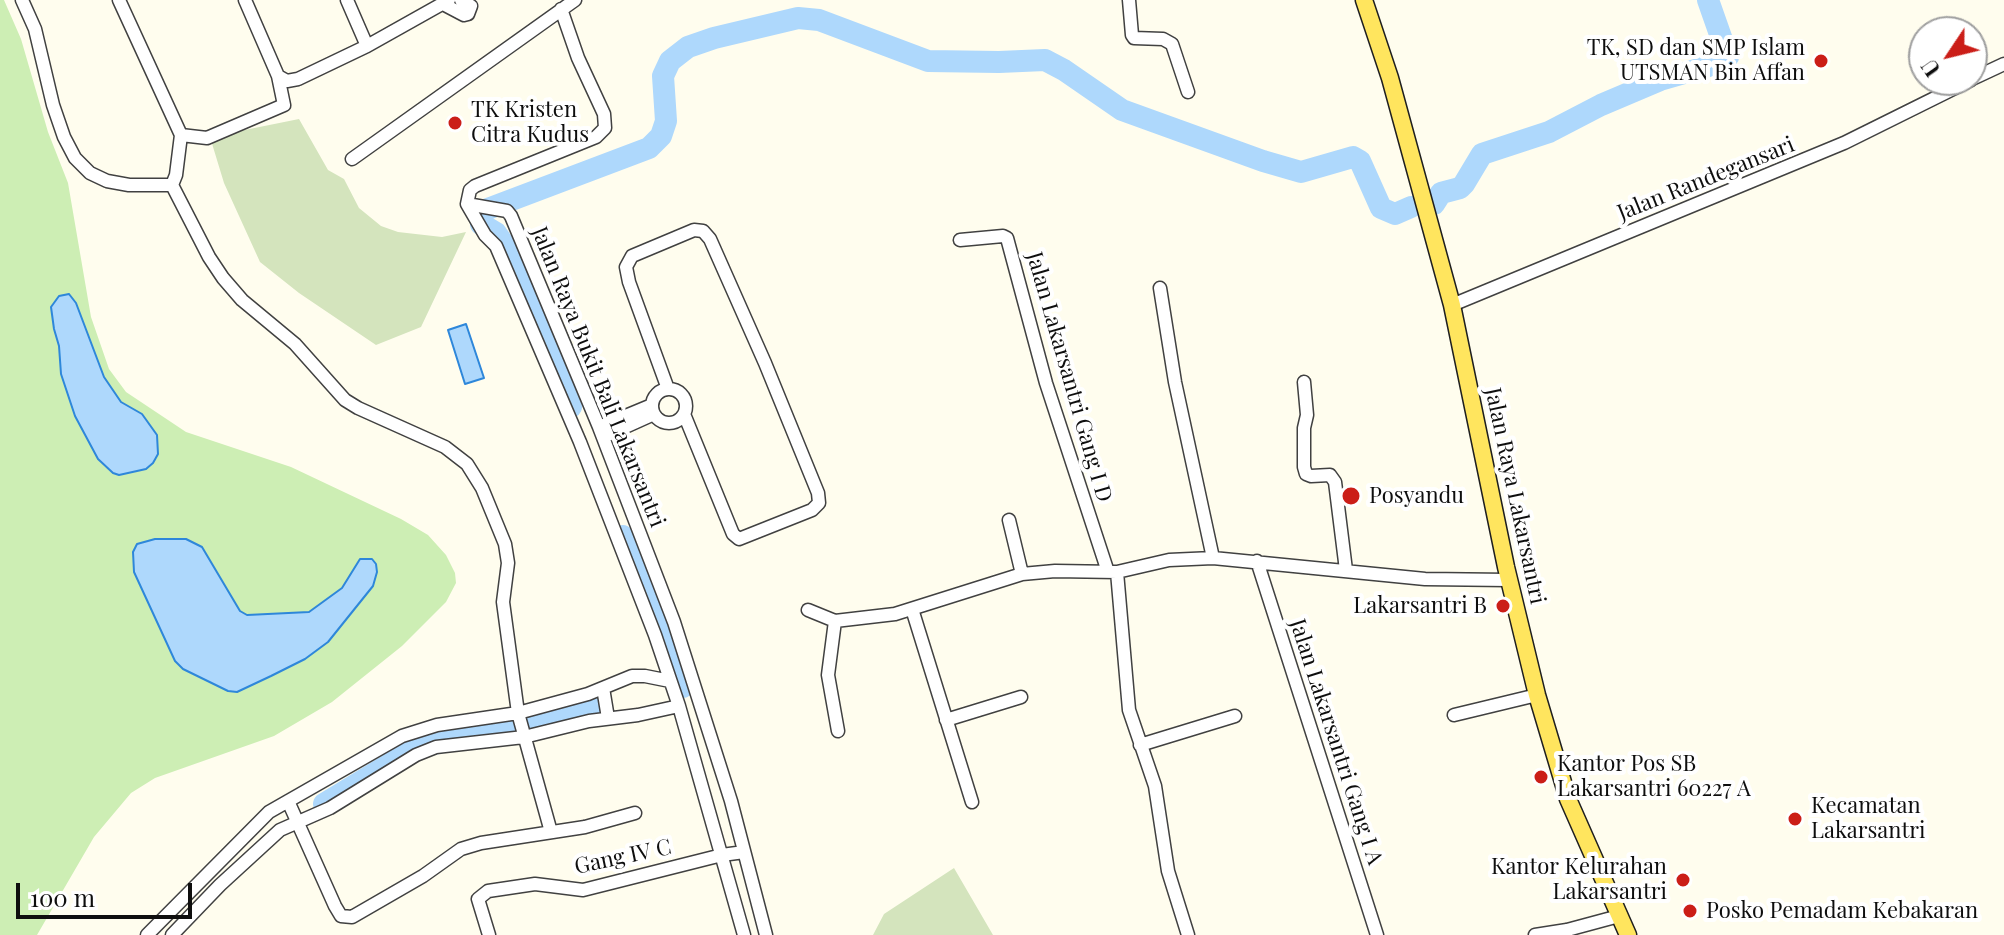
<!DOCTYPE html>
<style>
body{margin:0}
#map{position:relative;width:2004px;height:935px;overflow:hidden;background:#fffdee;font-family:"Playfair Display",serif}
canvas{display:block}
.north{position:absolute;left:1908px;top:16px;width:80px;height:80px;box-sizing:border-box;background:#fff;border:2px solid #9f9f9f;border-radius:50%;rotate:235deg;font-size:22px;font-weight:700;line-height:32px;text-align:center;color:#0e0e0e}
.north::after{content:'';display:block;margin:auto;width:28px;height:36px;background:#cb1e18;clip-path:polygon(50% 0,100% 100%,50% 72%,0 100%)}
.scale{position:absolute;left:16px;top:883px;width:176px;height:36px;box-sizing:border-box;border:4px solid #0e0e0e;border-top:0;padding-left:10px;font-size:24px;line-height:28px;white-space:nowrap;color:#0e0e0e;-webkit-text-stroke:6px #fff;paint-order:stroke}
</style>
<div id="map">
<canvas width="2004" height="935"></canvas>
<div class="north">U</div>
<div class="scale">100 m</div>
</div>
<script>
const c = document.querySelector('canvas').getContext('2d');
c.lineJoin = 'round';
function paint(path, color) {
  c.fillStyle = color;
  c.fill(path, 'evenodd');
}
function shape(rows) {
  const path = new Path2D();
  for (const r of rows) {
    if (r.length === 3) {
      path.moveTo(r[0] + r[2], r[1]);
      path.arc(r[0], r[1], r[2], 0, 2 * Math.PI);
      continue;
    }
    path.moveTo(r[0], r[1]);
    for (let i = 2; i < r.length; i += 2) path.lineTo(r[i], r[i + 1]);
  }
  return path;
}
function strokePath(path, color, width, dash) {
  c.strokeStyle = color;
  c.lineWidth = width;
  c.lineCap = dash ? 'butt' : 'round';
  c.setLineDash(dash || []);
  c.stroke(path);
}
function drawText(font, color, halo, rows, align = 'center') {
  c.font = font + ' "Playfair Display",serif';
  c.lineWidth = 8;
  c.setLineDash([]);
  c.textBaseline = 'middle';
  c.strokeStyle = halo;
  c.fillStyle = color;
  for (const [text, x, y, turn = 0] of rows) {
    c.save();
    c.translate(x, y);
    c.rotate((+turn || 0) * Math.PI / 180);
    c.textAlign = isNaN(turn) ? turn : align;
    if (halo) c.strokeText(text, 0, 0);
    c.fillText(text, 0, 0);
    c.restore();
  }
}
paint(shape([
 [0,0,4,0,21,39,48,132,68,183,91,317,109,369,126,392,186,432,291,467,401,519,428,535,446,555,455,573,456,583,446,602,402,646,332,702,274,736,155,778,131,793,94,837,37,935,0,935]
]), '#cdeeb4');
paint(shape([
 [299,119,328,170,344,179,359,208,381,226,398,232,442,237,466,232,421,327,376,345,299,293,260,262,224,183,210,137],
 [954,868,993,935,873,935,884,914]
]), '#d4e4bd');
const water = shape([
 [69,294,76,303,104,377,121,402,142,414,157,435,158,454,153,463,146,469,119,475,113,473,98,459,75,416,61,374,59,346,54,329,51,307,59,296,69,294],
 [466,324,484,378,465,384,448,330,466,324],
 [186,539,202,547,240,611,247,615,309,612,342,588,360,559,372,559,376,564,377,572,373,586,328,642,305,659,271,676,237,692,228,691,183,669,175,661,134,572,133,552,137,544,155,539,186,539]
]);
paint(water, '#aed8fc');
strokePath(water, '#2e87da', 2);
strokePath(shape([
 [1426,207,1434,204,1441,193,1460,188,1464,184,1482,154,1549,132,1601,105,1660,80,1723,62,1728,57,1708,0],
 [485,210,649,148,661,136,666,121,663,76,670,61,688,47,714,38,798,18,819,20,928,61,999,62,1045,60,1064,70,1122,110,1263,161,1301,172,1353,157,1360,161,1381,208,1395,214,1411,207],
 [481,224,496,233,508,250,571,407],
 [623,536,683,687],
 [536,722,599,709],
 [324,804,416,748,507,727]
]), '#aed8fc', 22);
const minor = shape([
 [22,0,35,29,53,105,64,137,75,158,90,173,107,181,129,185,172,185],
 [119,0,181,135,176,175,172,185,209,257,223,278,242,300,295,344,345,400,358,408,445,447,467,464,482,488,505,544,508,563,503,602,518,713,551,832],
 [245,0,278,76,287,81,298,79,367,46,449,0],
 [347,0,367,46],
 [1129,0,1132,35,1134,38,1163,39,1172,44,1188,92],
 [445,5,464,15,468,14,471,6,461,0],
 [561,9,578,58,604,114,605,128,596,137,475,186,470,190,467,204,485,235,496,246,580,442,655,635,679,706,744,935],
 [1972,79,2004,64],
 [181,135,207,138,284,105,278,76],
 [352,159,575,0],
 [467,204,507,211,511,216,599,427,674,622,731,801,766,935],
 [960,240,1003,236,1007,238,1046,383,1108,572],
 [1160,288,1175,382,1213,558],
 [1452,305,1844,143,1971,80],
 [1304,382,1307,415,1304,428,1304,467,1306,474,1311,476,1330,475,1335,482,1346,570],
 [669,406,17],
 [668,389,629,282,626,267,632,256,694,230,703,231,710,239,765,363,818,493,819,503,812,510,739,539,733,534,684,414],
 [599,427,652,405],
 [603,437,654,414],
 [1009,520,1022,574],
 [1257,561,1377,935],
 [1117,572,1129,710,1155,786,1168,871,1188,935],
 [912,609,972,802],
 [808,610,835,621,895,614,1022,574,1055,571,1117,572,1169,560,1213,558,1425,579,1509,580],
 [835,621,828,675,838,731],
 [603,688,608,718],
 [1454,715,1537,695],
 [946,720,1021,697],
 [1140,745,1235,716],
 [288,801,335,906,341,916,352,917,423,876,461,849,481,843,585,827,635,813],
 [147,935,269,812,402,736,437,725,518,713,588,694,632,676,645,676,670,681],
 [172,935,220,885,280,830,330,808,416,755,436,747,524,737,589,721,638,715,679,706],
 [489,935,478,899,488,891,535,884,583,890,722,855,744,852],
 [1535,935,1567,930,1619,916]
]);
const major = shape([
 [1364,0,1390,78,1452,305,1506,567,1537,695,1568,799,1628,935]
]);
strokePath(minor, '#414141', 15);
strokePath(major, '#1f1f1f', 19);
strokePath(minor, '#fff', 12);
strokePath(major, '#ffe55e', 16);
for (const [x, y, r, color] of [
 [1821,61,8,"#cb1e18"],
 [455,123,8,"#cb1e18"],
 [1351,496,10,"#cb1e18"],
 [1503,606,8,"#cb1e18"],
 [1541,777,8,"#cb1e18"],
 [1795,819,8,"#cb1e18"],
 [1683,880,8,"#cb1e18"],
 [1690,911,8,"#cb1e18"]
]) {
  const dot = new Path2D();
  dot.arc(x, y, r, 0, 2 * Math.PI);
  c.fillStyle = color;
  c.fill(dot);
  strokePath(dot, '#fff', 3);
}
drawText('22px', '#0e0e0e', '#fff', [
 ["TK, SD dan SMP Islam",1805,48,"right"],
 ["UTSMAN Bin Affan",1805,73,"right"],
 ["TK Kristen",471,110],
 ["Citra Kudus",471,135],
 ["Posyandu",1369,496],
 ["Lakarsantri B",1487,606,"right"],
 ["Kantor Pos SB",1557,764],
 ["Lakarsantri 60227 A",1557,789],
 ["Kecamatan",1811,806],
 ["Lakarsantri",1811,831],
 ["Kantor Kelurahan",1667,867,"right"],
 ["Lakarsantri",1667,892,"right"],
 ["Posko Pemadam Kebakaran",1706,911]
], 'left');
drawText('22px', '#0e0e0e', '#fff', [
 ["Jalan Randegansari",1706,179,-22],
 ["Jalan Raya Bukit Bali Lakarsantri",598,377,68],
 ["Jalan Lakarsantri Gang I D",1069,377,74],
 ["Jalan Raya Lakarsantri",1515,496,78],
 ["Jalan Lakarsantri Gang I A",1336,742,72],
 ["Gang IV C",623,857,-12]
]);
</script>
